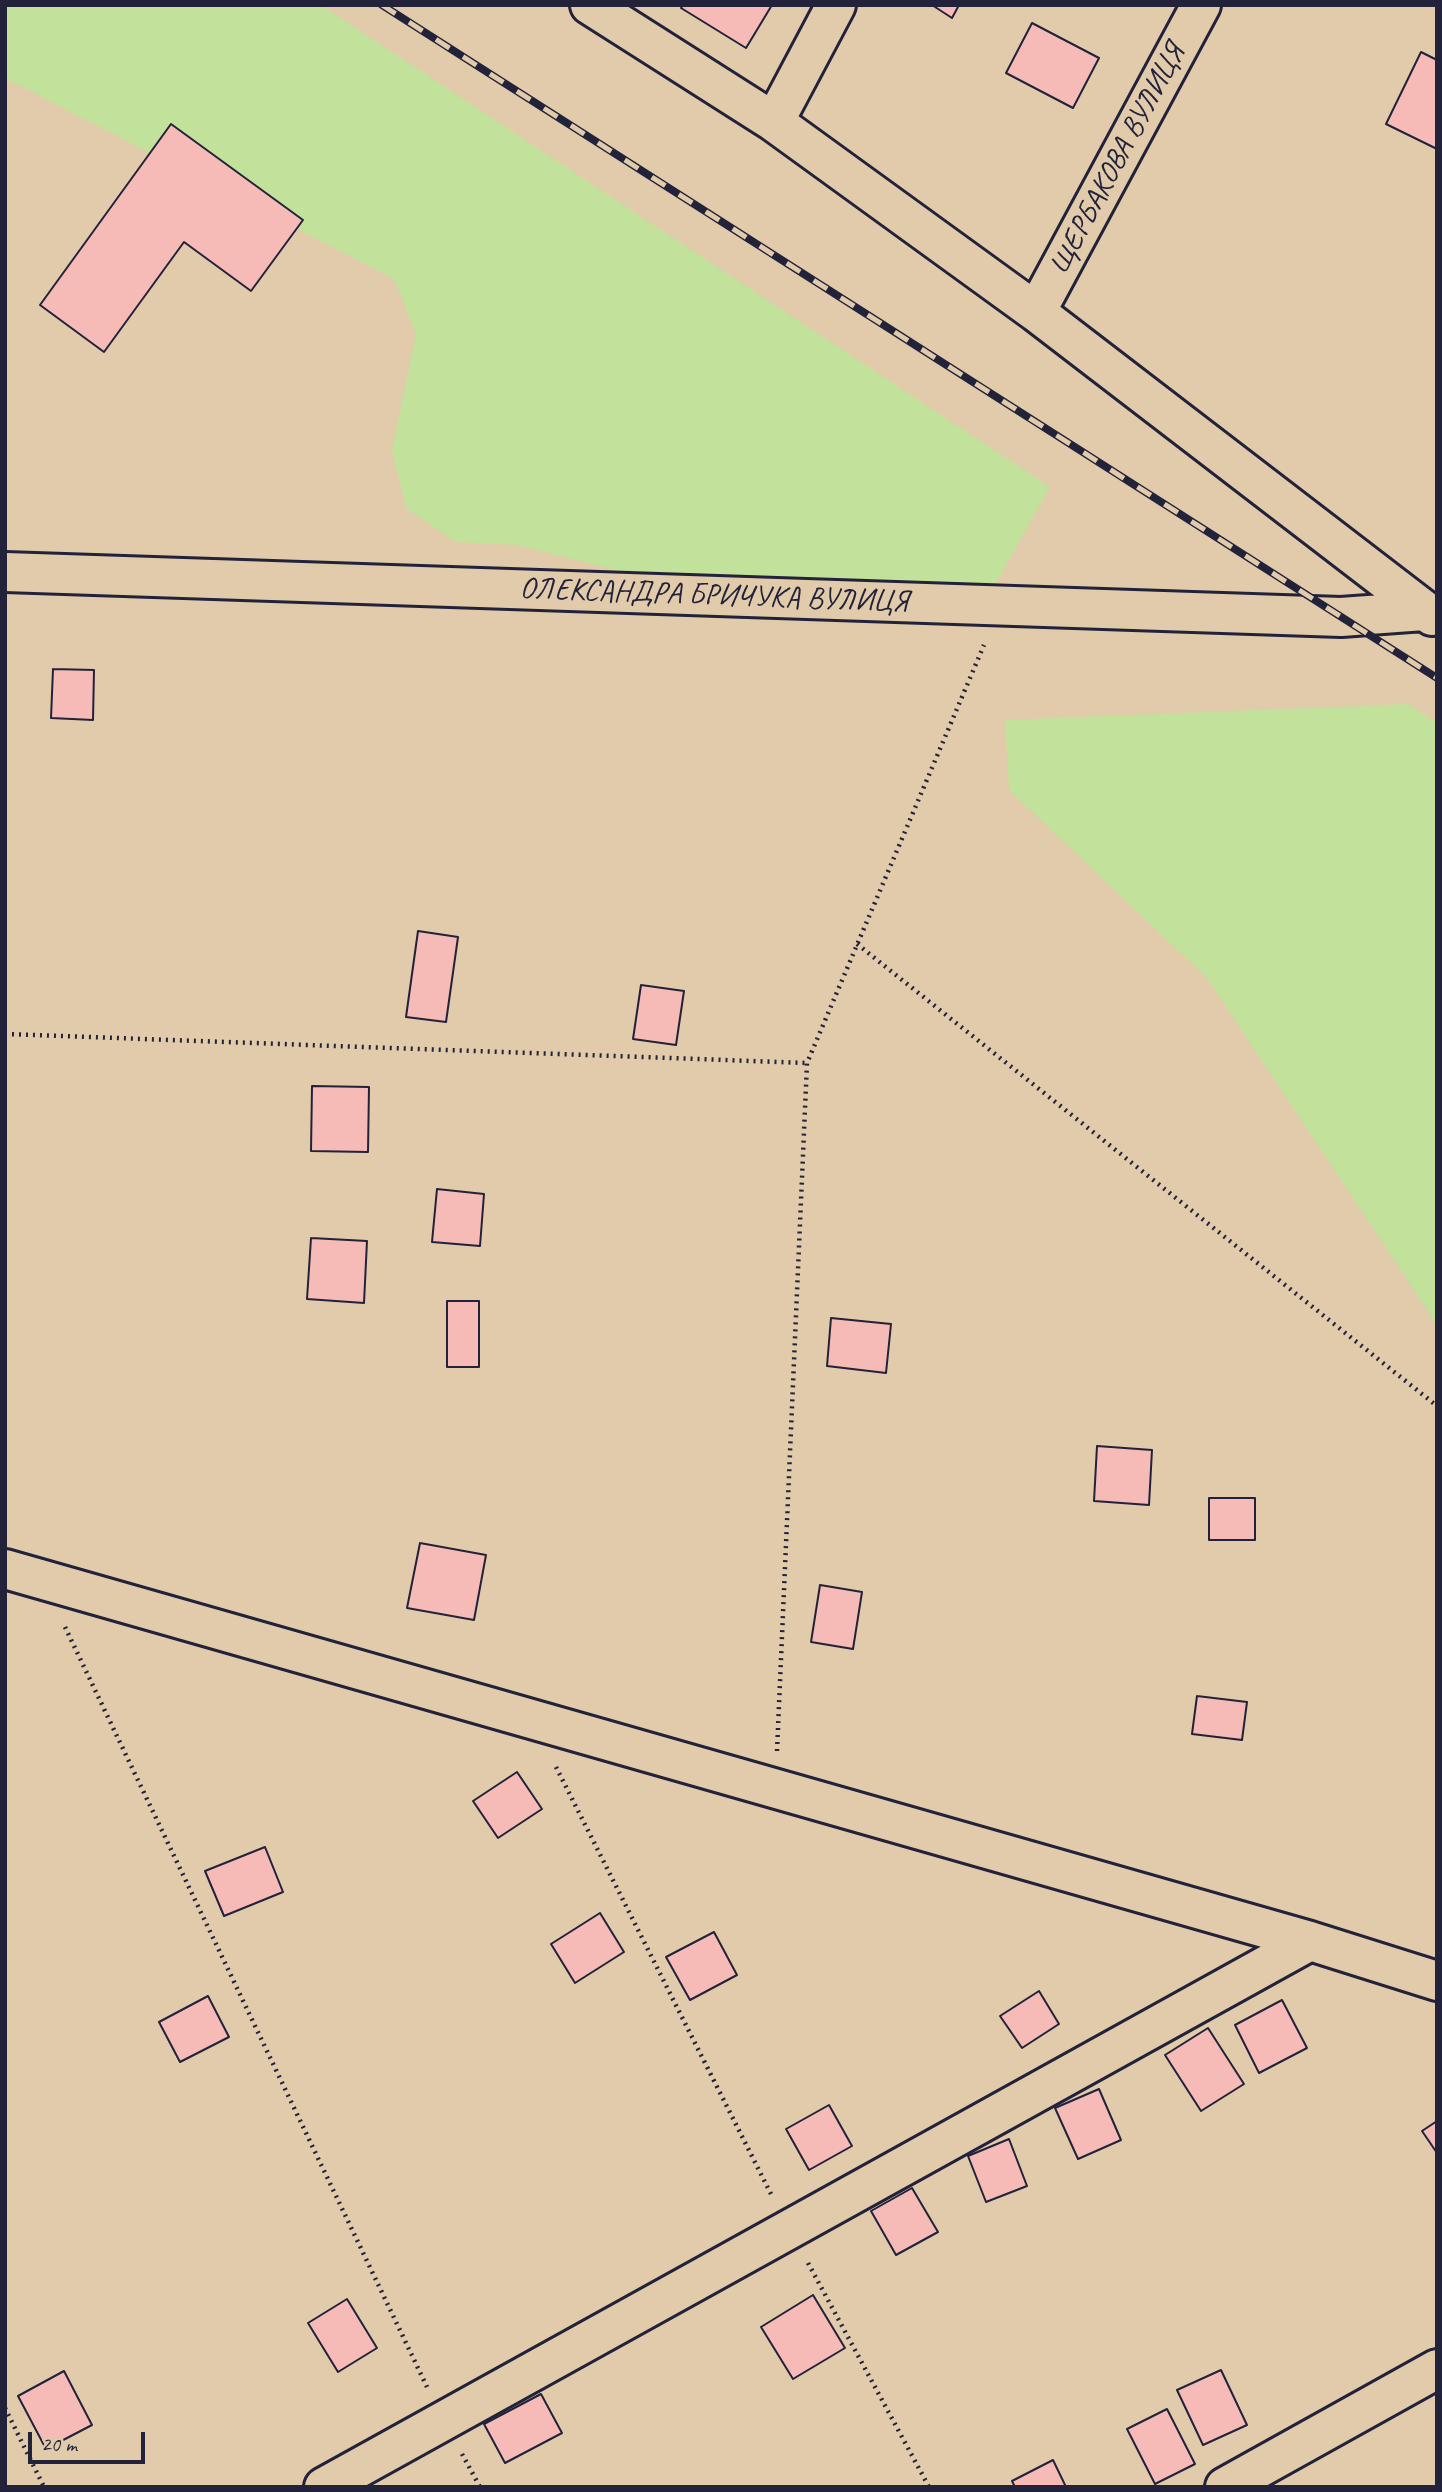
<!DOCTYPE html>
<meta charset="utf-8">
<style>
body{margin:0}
#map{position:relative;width:1442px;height:2492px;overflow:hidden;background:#e1cbaa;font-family:Caveat,sans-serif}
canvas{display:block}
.frame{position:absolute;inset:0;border:7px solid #22223b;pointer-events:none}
.scale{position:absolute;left:28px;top:2432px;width:117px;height:32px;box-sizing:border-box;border:4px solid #22223b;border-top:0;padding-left:9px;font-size:21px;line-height:24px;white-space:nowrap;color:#22223b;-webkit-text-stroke:5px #e1cbaa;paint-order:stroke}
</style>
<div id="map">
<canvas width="1442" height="2492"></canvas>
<div class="frame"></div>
<div class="scale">20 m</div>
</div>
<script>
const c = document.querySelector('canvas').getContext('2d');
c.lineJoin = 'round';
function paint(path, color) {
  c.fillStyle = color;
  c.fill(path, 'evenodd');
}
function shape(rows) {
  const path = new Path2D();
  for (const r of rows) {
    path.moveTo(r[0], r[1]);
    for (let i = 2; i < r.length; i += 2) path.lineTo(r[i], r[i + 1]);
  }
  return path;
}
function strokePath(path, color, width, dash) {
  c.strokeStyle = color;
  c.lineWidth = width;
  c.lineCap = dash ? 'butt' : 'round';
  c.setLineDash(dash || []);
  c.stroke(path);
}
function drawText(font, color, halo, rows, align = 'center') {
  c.font = font + ' Caveat,sans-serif';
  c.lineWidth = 5;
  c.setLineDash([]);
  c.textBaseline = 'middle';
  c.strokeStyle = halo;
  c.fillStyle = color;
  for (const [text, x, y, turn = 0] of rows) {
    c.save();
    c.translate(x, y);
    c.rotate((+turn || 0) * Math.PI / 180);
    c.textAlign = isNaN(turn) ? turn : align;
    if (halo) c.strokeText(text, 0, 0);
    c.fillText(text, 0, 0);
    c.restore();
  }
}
paint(shape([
 [5,5,321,5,1050,487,987,599,690,589,517,545,456,542,406,508,392,450,416,334,394,279,5,78],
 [1409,704,1437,723,1437,1325,1207,978,1009,790,1005,720]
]), '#c2e19a');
const building = shape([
 [683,5,772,5,746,48,681,8,683,5],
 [932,5,959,5,952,18,932,5],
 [1032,23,1099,58,1073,108,1006,73,1032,23],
 [1421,52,1437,60,1437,149,1386,124,1421,52],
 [171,124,303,220,251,291,184,242,104,352,40,305,171,124],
 [53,669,94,670,93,720,51,718,53,669],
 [418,931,458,937,446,1022,406,1017,418,931],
 [641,985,684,991,676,1045,633,1039,641,985],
 [312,1086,369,1087,368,1152,311,1151,312,1086],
 [437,1189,484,1194,480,1246,432,1242,437,1189],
 [311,1238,367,1241,364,1303,307,1299,311,1238],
 [447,1301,479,1301,479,1367,447,1367,447,1301],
 [831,1318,891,1324,886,1373,827,1366,831,1318],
 [1097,1446,1152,1450,1149,1505,1094,1501,1097,1446],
 [1209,1498,1255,1498,1255,1540,1209,1540,1209,1498],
 [420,1543,486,1555,474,1620,407,1608,420,1543],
 [820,1585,862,1592,853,1649,811,1642,820,1585],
 [1197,1696,1247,1702,1242,1740,1192,1734,1197,1696],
 [517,1772,542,1809,498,1838,473,1801,517,1772],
 [265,1847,283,1892,224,1916,205,1871,265,1847],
 [600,1913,624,1952,575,1983,551,1944,600,1913],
 [714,1932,737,1975,690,2000,666,1957,714,1932],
 [1039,1991,1059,2024,1022,2048,1000,2016,1039,1991],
 [208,1996,229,2037,180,2062,159,2022,208,1996],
 [1282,2000,1307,2048,1259,2073,1235,2025,1282,2000],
 [1208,2028,1244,2084,1201,2111,1165,2055,1208,2028],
 [1099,2089,1121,2140,1078,2159,1055,2108,1099,2089],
 [829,2105,852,2146,809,2170,786,2129,829,2105],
 [1437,2121,1437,2153,1422,2131,1437,2121],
 [1009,2139,1027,2186,986,2202,968,2156,1009,2139],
 [912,2188,938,2232,896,2255,871,2211,912,2188],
 [813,2295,845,2348,793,2379,761,2327,813,2295],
 [347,2299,377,2348,338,2372,308,2323,347,2299],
 [1221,2370,1247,2425,1203,2445,1177,2390,1221,2370],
 [64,2371,92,2425,46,2449,18,2396,64,2371],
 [541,2394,562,2433,505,2463,484,2424,541,2394],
 [1167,2409,1195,2464,1155,2484,1127,2429,1167,2409],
 [1053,2460,1066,2487,1015,2487,1012,2481,1053,2460]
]);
paint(building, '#f6bab7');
strokePath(building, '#22223b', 2);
const minor = shape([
 [590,5,774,122,1036,312,1432,616],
 [774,122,836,5],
 [1036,312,1201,5],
 [5,572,1341,617,1424,611],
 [5,1569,1310,1941,1437,1981],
 [324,2487,1310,1941],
 [1225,2487,1437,2369]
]);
strokePath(minor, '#22223b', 44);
strokePath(shape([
 [857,944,1437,1406],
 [5,1034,807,1063],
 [65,1627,427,2387],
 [777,1751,807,1063,984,645],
 [556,1767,771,2194],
 [808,2263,929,2487],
 [5,2408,44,2487],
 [462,2454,480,2487]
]), '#22223b', 4.5, [2, 5]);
strokePath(minor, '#e1cbaa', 38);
const rail = shape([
 [382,5,1437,678]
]);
strokePath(rail, '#22223b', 8);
strokePath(rail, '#e1cbaa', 5, [16]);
drawText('30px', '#22223b', '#e1cbaa', [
 ["ЩЕРБАКОВА ВУЛИЦЯ",1118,159,-62],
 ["ОЛЕКСАНДРА БРИЧУКА ВУЛИЦЯ",714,596,2]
]);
</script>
